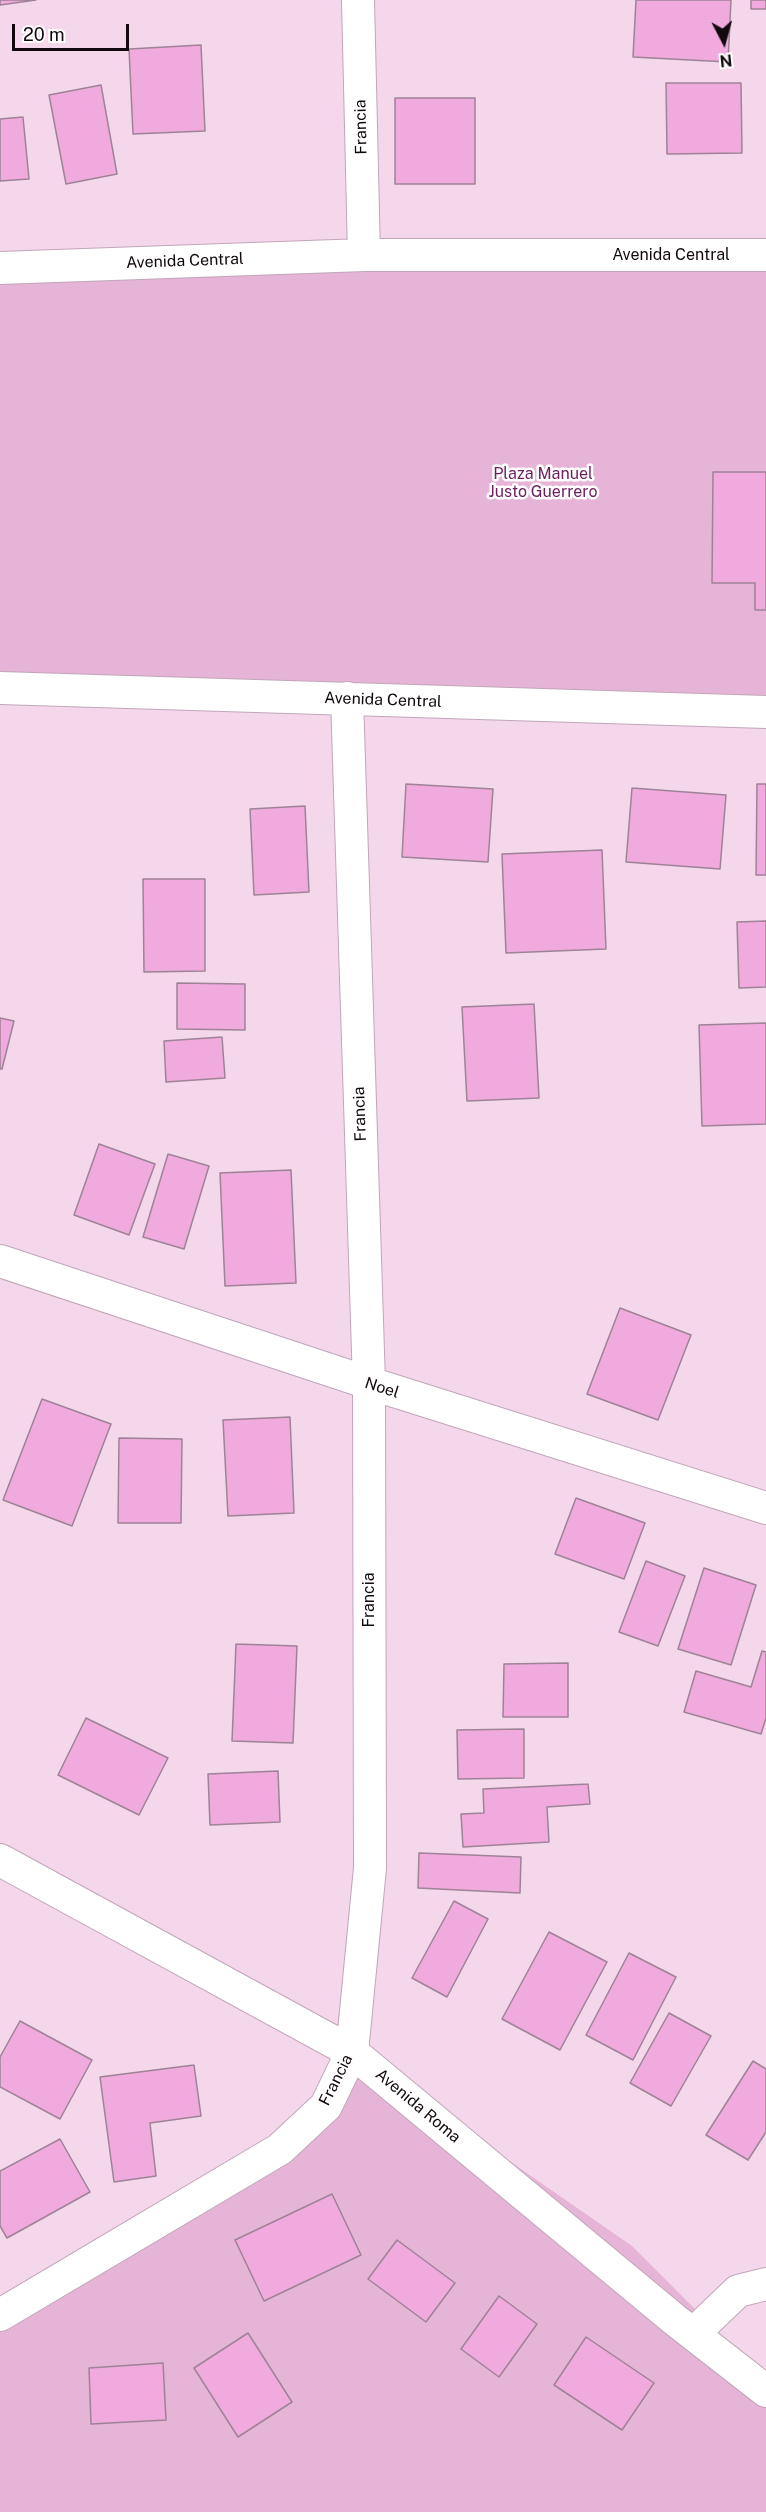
<!DOCTYPE html>
<style>
body{margin:0}
#map{position:relative;width:766px;height:2512px;overflow:hidden;background:#f4d7eb;font-family:"Public Sans",sans-serif}
canvas{display:block}
.north{position:absolute;left:694px;top:12px;width:60px;height:60px;-webkit-text-stroke:4px #fff;paint-order:stroke;rotate:174deg;font-size:16px;font-weight:700;line-height:24px;text-align:center;color:#12090f}
.north::after{content:'';display:block;margin:auto;width:21px;height:27px;background:#12090f;clip-path:polygon(50% 0,100% 100%,50% 72%,0 100%)}
.scale{position:absolute;left:12px;top:24px;width:117px;height:27px;box-sizing:border-box;border:3px solid #12090f;border-top:0;padding-left:8px;font-size:18px;line-height:21px;white-space:nowrap;color:#12090f;-webkit-text-stroke:4px #fff;paint-order:stroke}
</style>
<div id="map">
<canvas width="766" height="2512"></canvas>
<div class="north">N</div>
<div class="scale">20 m</div>
</div>
<script>
const c = document.querySelector('canvas').getContext('2d');
c.lineJoin = 'round';
function paint(path, color) {
  c.fillStyle = color;
  c.fill(path, 'evenodd');
}
function shape(rows) {
  const path = new Path2D();
  for (const r of rows) {
    path.moveTo(r[0], r[1]);
    for (let i = 2; i < r.length; i += 2) path.lineTo(r[i], r[i + 1]);
  }
  return path;
}
function strokePath(path, color, width, dash) {
  c.strokeStyle = color;
  c.lineWidth = width;
  c.lineCap = dash ? 'butt' : 'round';
  c.setLineDash(dash || []);
  c.stroke(path);
}
function drawText(font, color, halo, rows, align = 'center') {
  c.font = font + ' "Public Sans",sans-serif';
  c.lineWidth = 5;
  c.setLineDash([]);
  c.textBaseline = 'middle';
  c.strokeStyle = halo;
  c.fillStyle = color;
  for (const [text, x, y, turn = 0] of rows) {
    c.save();
    c.translate(x, y);
    c.rotate((+turn || 0) * Math.PI / 180);
    c.textAlign = isNaN(turn) ? turn : align;
    if (halo) c.strokeText(text, 0, 0);
    c.fillText(text, 0, 0);
    c.restore();
  }
}
paint(shape([
 [766,255,766,711,0,690,0,270],
 [352,2052,632,2246,766,2380,766,2512,0,2512,0,2315,280,2149]
]), '#e6b4d7');
const building = shape([
 [0,0,36,0,0,5,0,0],
 [636,0,731,0,728,62,633,57,636,0],
 [751,0,766,0,766,9,751,9,751,0],
 [201,45,205,131,133,134,129,49,201,45],
 [666,83,741,83,742,153,667,154,666,83],
 [101,85,117,174,66,184,49,95,101,85],
 [395,98,475,98,475,184,395,184,395,98],
 [23,117,29,179,0,181,0,119,23,117],
 [713,472,766,472,766,610,755,610,755,583,712,583,713,472],
 [406,784,493,789,488,862,402,857,406,784],
 [757,784,766,784,766,875,756,875,757,784],
 [632,788,726,795,720,869,626,862,632,788],
 [305,806,309,892,254,895,250,809,305,806],
 [602,850,606,949,506,953,502,854,602,850],
 [143,879,205,879,205,971,144,972,143,879],
 [766,921,766,987,739,988,737,922,766,921],
 [177,983,245,984,245,1030,177,1029,177,983],
 [534,1004,539,1098,467,1101,462,1007,534,1004],
 [0,1018,14,1021,2,1069,0,1069,0,1018],
 [766,1023,766,1124,702,1126,699,1025,766,1023],
 [222,1037,225,1078,166,1082,164,1041,222,1037],
 [99,1144,155,1164,129,1235,74,1215,99,1144],
 [168,1154,209,1166,184,1249,143,1237,168,1154],
 [291,1170,296,1283,225,1286,220,1173,291,1170],
 [620,1308,691,1335,658,1420,587,1394,620,1308],
 [42,1399,111,1424,72,1526,3,1500,42,1399],
 [290,1417,294,1513,228,1516,223,1420,290,1417],
 [119,1438,182,1439,181,1523,118,1523,119,1438],
 [576,1498,645,1523,624,1579,555,1554,576,1498],
 [646,1561,685,1576,658,1646,619,1632,646,1561],
 [704,1568,756,1585,731,1665,678,1649,704,1568],
 [236,1644,297,1646,293,1743,232,1741,236,1644],
 [762,1651,766,1652,766,1718,761,1734,684,1712,696,1671,751,1687,762,1651],
 [568,1663,568,1717,503,1717,504,1664,568,1663],
 [86,1718,168,1758,139,1815,58,1775,86,1718],
 [524,1729,524,1778,458,1779,457,1730,524,1729],
 [278,1771,280,1822,210,1825,208,1774,278,1771],
 [588,1784,590,1804,547,1807,549,1842,463,1847,461,1814,484,1813,483,1789,588,1784],
 [419,1853,521,1857,520,1893,418,1888,419,1853],
 [454,1901,488,1919,447,1997,412,1978,454,1901],
 [549,1932,607,1962,560,2050,502,2019,549,1932],
 [629,1953,676,1977,633,2060,586,2035,629,1953],
 [669,2013,711,2036,671,2106,630,2083,669,2013],
 [20,2021,92,2060,60,2119,0,2087,0,2057,20,2021],
 [753,2061,766,2069,766,2132,748,2160,706,2135,753,2061],
 [194,2065,201,2116,150,2123,156,2176,114,2182,100,2077,194,2065],
 [60,2139,90,2192,7,2238,0,2226,0,2171,60,2139],
 [332,2194,361,2255,264,2301,235,2240,332,2194],
 [397,2240,455,2283,426,2322,368,2279,397,2240],
 [499,2296,537,2324,499,2377,461,2349,499,2296],
 [248,2333,292,2402,238,2437,194,2368,248,2333],
 [586,2337,654,2383,622,2430,554,2385,586,2337],
 [163,2363,166,2420,91,2424,89,2368,163,2363]
]);
paint(building, '#f0aadd');
strokePath(building, '#9e8396', 1.5);
const minor = shape([
 [358,0,364,255],
 [0,268,364,255,766,255],
 [0,688,766,712],
 [0,1261,369,1383,766,1508],
 [0,1860,352,2052,675,2320,766,2391],
 [0,2315,280,2149,326,2106,352,2052,370,1868,369,1383,347,698],
 [693,2334,738,2291,766,2284]
]);
strokePath(minor, '#c1a6b9', 34);
strokePath(minor, '#fff', 32);
drawText('16px', '#12090f', '#fff', [
 ["Francia",361,127,-91],
 ["Avenida Central",671,255],
 ["Avenida Central",185,261,-2],
 ["Avenida Central",383,700,2],
 ["Francia",360,1114,-92],
 ["Noel",382,1388,18],
 ["Francia",369,1600,-90],
 ["Francia",336,2080,-63],
 ["Avenida Roma",418,2106,40]
]);
drawText('16px', '#6d1e5c', '#fff', [
 ["Plaza Manuel",543,474],
 ["Justo Guerrero",543,492]
]);
</script>
